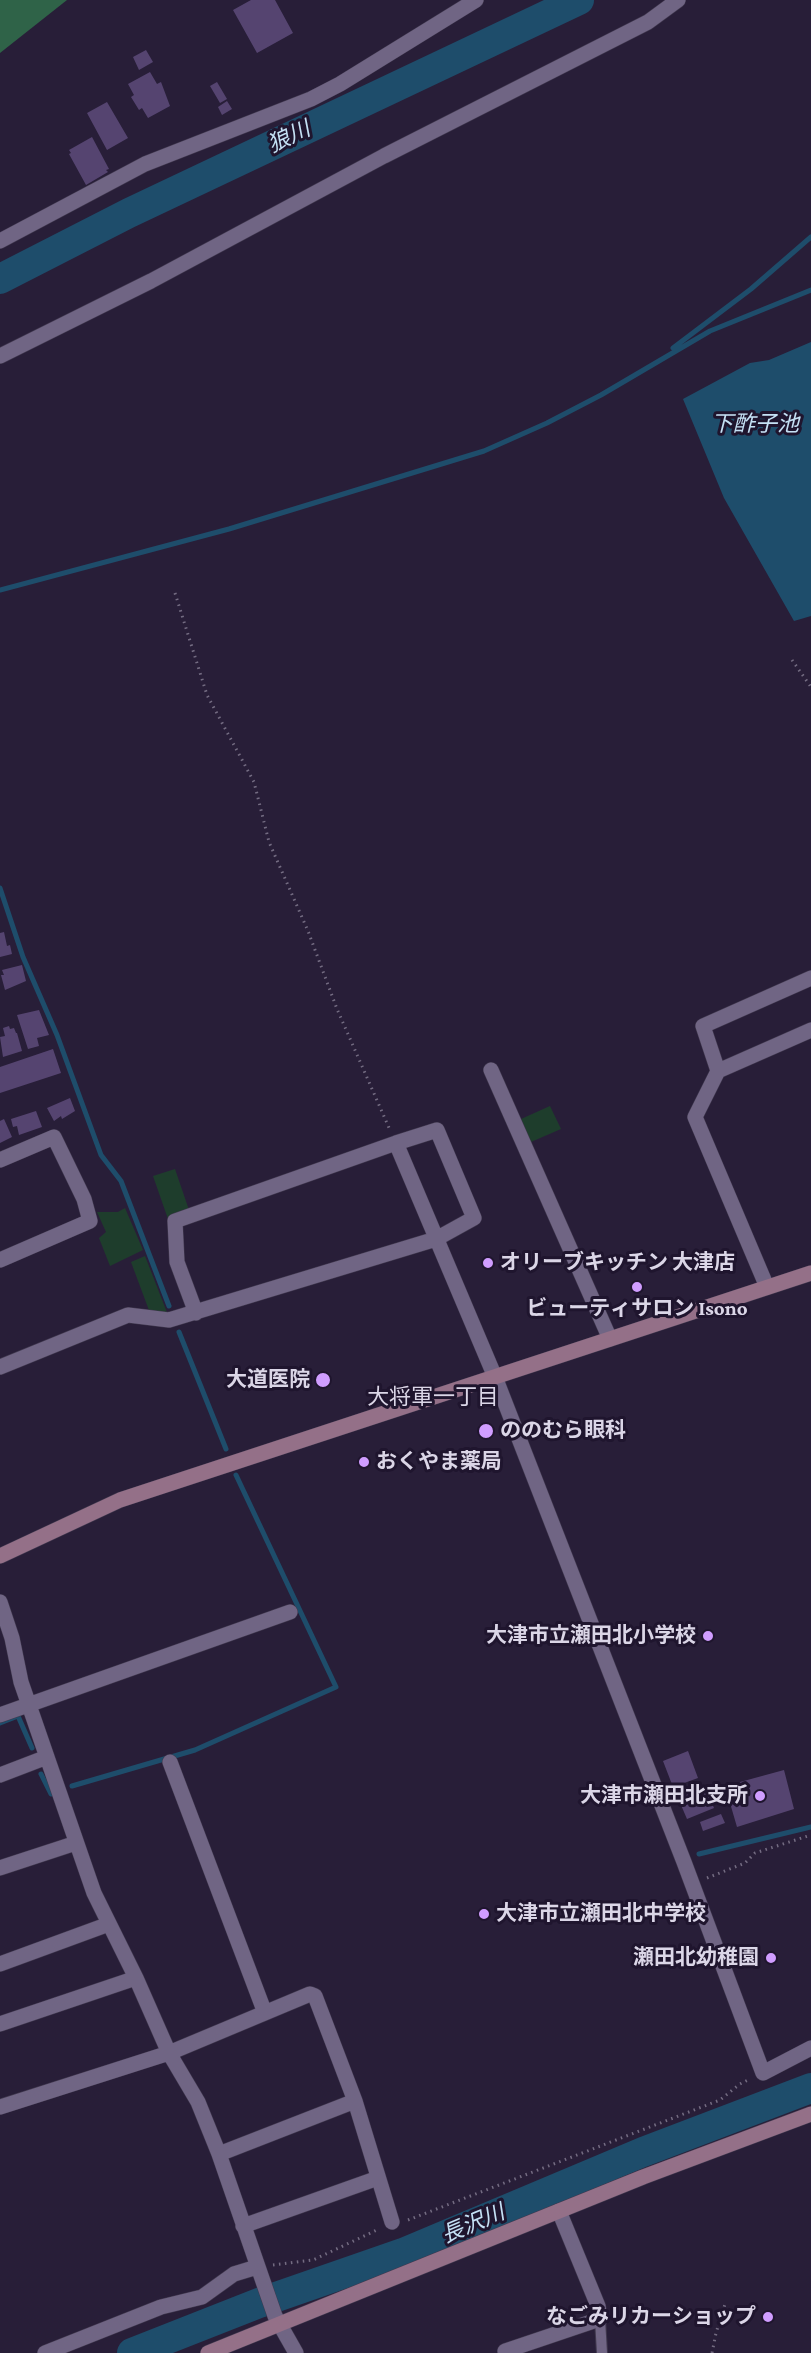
<!DOCTYPE html>
<meta charset="utf-8">
<style>
body{margin:0}
canvas{display:block;background:#281e38}
</style>
<canvas width="811" height="2353"></canvas>
<script>
const c = document.querySelector('canvas').getContext('2d');
c.lineJoin = 'round';
function paint(path, color) {
  c.fillStyle = color;
  c.fill(path, 'evenodd');
}
function shape(rows) {
  const path = new Path2D();
  for (const r of rows) {
    path.moveTo(r[0], r[1]);
    for (let i = 2; i < r.length; i += 2) path.lineTo(r[i], r[i + 1]);
  }
  return path;
}
function strokePath(path, color, width, dash) {
  c.strokeStyle = color;
  c.lineWidth = width;
  c.lineCap = dash ? 'butt' : 'round';
  c.setLineDash(dash || []);
  c.stroke(path);
}
function drawText(font, color, halo, rows, align = 'center') {
  c.font = font + ' "Crimson Pro","Noto Sans JP",serif';
  c.lineWidth = 6;
  c.setLineDash([]);
  c.textBaseline = 'middle';
  c.strokeStyle = halo;
  c.fillStyle = color;
  for (const [text, x, y, turn = 0] of rows) {
    c.save();
    c.translate(x, y);
    c.rotate((+turn || 0) * Math.PI / 180);
    c.textAlign = isNaN(turn) ? turn : align;
    if (halo) c.strokeText(text, 0, 0);
    c.fillText(text, 0, 0);
    c.restore();
  }
}
paint(shape([
 [550,1106,561,1129,531,1142,521,1119],
 [175,1169,189,1210,168,1219,153,1176],
 [125,1208,143,1250,110,1266,99,1238,106,1232,97,1212,118,1212],
 [145,1256,168,1315,150,1313,131,1262]
]), '#1e3d2c');
paint(shape([
 [0,0,67,0,0,53]
]), '#2f6348');
paint(shape([
 [811,342,811,616,794,621,724,498,683,399,750,363,769,360]
]), '#1e4d6b');
strokePath(shape([
 [673,348,751,289,811,237],
 [0,590,229,529,484,451,547,423,601,395,710,331,811,290],
 [0,888,23,957,57,1035,101,1155,121,1181,169,1306],
 [179,1332,226,1449],
 [0,1723,18,1716,32,1748],
 [41,1774,51,1794],
 [72,1786,195,1750,336,1687,236,1475],
 [699,1854,811,1827]
]), '#1e4d6b', 5);
strokePath(shape([
 [0,279,129,213,579,0],
 [132,2353,259,2303,403,2253,643,2152,811,2088]
]), '#1e4d6b', 30);
paint(shape([
 [251,0,275,0,293,33,257,53,233,10],
 [146,50,153,62,139,70,133,57],
 [150,72,157,84,161,82,170,106,148,118,142,108,139,110,131,97,134,95,128,84],
 [217,82,227,99,220,103,210,86],
 [227,101,232,109,222,115,218,107],
 [107,102,128,138,107,150,87,113],
 [92,137,109,169,106,170,108,172,86,185,69,154,71,153,69,150],
 [4,932,7,946,10,945,12,954,0,957,0,933],
 [22,965,26,981,5,990,1,975,4,975,2,970],
 [39,1010,49,1035,37,1038,39,1046,28,1049,17,1015],
 [9,1026,10,1029,14,1028,16,1033,17,1033,22,1051,3,1057,0,1037,5,1036,3,1028],
 [53,1049,61,1073,0,1093,0,1067],
 [70,1098,75,1111,62,1119,61,1116,54,1121,47,1108],
 [36,1111,42,1127,19,1135,17,1126,13,1127,11,1119],
 [4,1119,12,1137,0,1143,0,1121],
 [688,1751,698,1778,673,1787,663,1761],
 [784,1770,794,1809,737,1827,730,1803,732,1801,729,1790,741,1786,740,1782],
 [703,1788,706,1795,708,1794,714,1808,687,1819,678,1798],
 [721,1814,725,1823,703,1831,700,1822]
]), '#554470');
const lane = shape([
 [600,2319,602,2353]
]);
const street = shape([
 [0,241,145,164,311,99,340,84,476,0],
 [0,356,151,281,384,156,648,22,678,0],
 [491,1070,610,1339],
 [718,1071,703,1026,811,978],
 [0,1160,54,1137,84,1199,90,1221,0,1260],
 [767,1287,695,1117,718,1071,811,1030],
 [196,1313,177,1262,175,1221,396,1143,495,1377,684,1862,763,2073,811,2048],
 [0,1367,128,1315,169,1320,436,1239,474,1218,437,1130,396,1143],
 [0,1602,12,1638,21,1682,94,1893,136,1978,169,2053,198,2102,219,2154,275,2316,296,2353],
 [0,1715,290,1612],
 [170,1762,265,2013],
 [0,1775,47,1757],
 [0,1868,76,1843],
 [0,1964,109,1924],
 [0,2024,136,1978],
 [0,2107,169,2053,310,1994,315,1996,355,2101,392,2222],
 [219,2154,355,2101],
 [243,2226,378,2178],
 [505,2351,600,2319,598,2306,559,2211],
 [45,2353,161,2307,202,2297,234,2274,257,2267]
]);
const secondary = shape([
 [0,1556,120,1500,811,1273],
 [208,2353,643,2177,811,2114]
]);
strokePath(lane, '#41394f', 12);
strokePath(street, '#41394f', 16);
strokePath(secondary, '#41394f', 16);
strokePath(shape([
 [175,593,207,695,254,782,269,842,308,931,337,1009,390,1130],
 [792,660,811,687],
 [707,1878,745,1863,755,1853,811,1835],
 [408,2220,720,2100,740,2084,750,2079],
 [273,2265,313,2260,379,2229],
 [712,2353,716,2333,726,2301]
]), '#746c82', 3, [1.5, 4.5]);
strokePath(lane, '#706584', 10);
strokePath(street, '#706584', 15);
strokePath(secondary, '#947088', 15);
for (const [x, y, r, color] of [
 [488,1263,6,"#d09dff"],
 [637,1287,6,"#d09dff"],
 [323,1380,8,"#d09dff"],
 [486,1431,8,"#d09dff"],
 [364,1462,6,"#d09dff"],
 [708,1636,6,"#d09dff"],
 [760,1796,6,"#d09dff"],
 [484,1914,6,"#d09dff"],
 [771,1958,6,"#d09dff"],
 [768,2317,6,"#d09dff"]
]) {
  const dot = new Path2D();
  dot.arc(x, y, r, 0, 2 * Math.PI);
  c.fillStyle = color;
  c.fill(dot);
  strokePath(dot, '#1f152e', 2);
}
drawText('bold 21px', '#dbd6e7', '#1f152e', [
 ["オリーブキッチン 大津店",500,1263,"left"],
 ["ビューティサロン Isono",637,1309,"center"],
 ["大道医院",310,1380],
 ["ののむら眼科",500,1431,"left"],
 ["おくやま薬局",376,1462,"left"],
 ["大津市立瀬田北小学校",696,1636],
 ["大津市瀬田北支所",748,1796],
 ["大津市立瀬田北中学校",496,1914,"left"],
 ["瀬田北幼稚園",759,1958],
 ["なごみリカーショップ",756,2317]
], 'right');
drawText('italic 22px', '#c5e1f5', '#1f152e', [
 ["狼川",289,137,-25],
 ["下酢子池",755,424],
 ["長沢川",473,2224,-23]
]);
drawText('22px', '#dbd6e7', '#1f152e', [
 ["大将軍一丁目",433,1397]
]);
</script>
